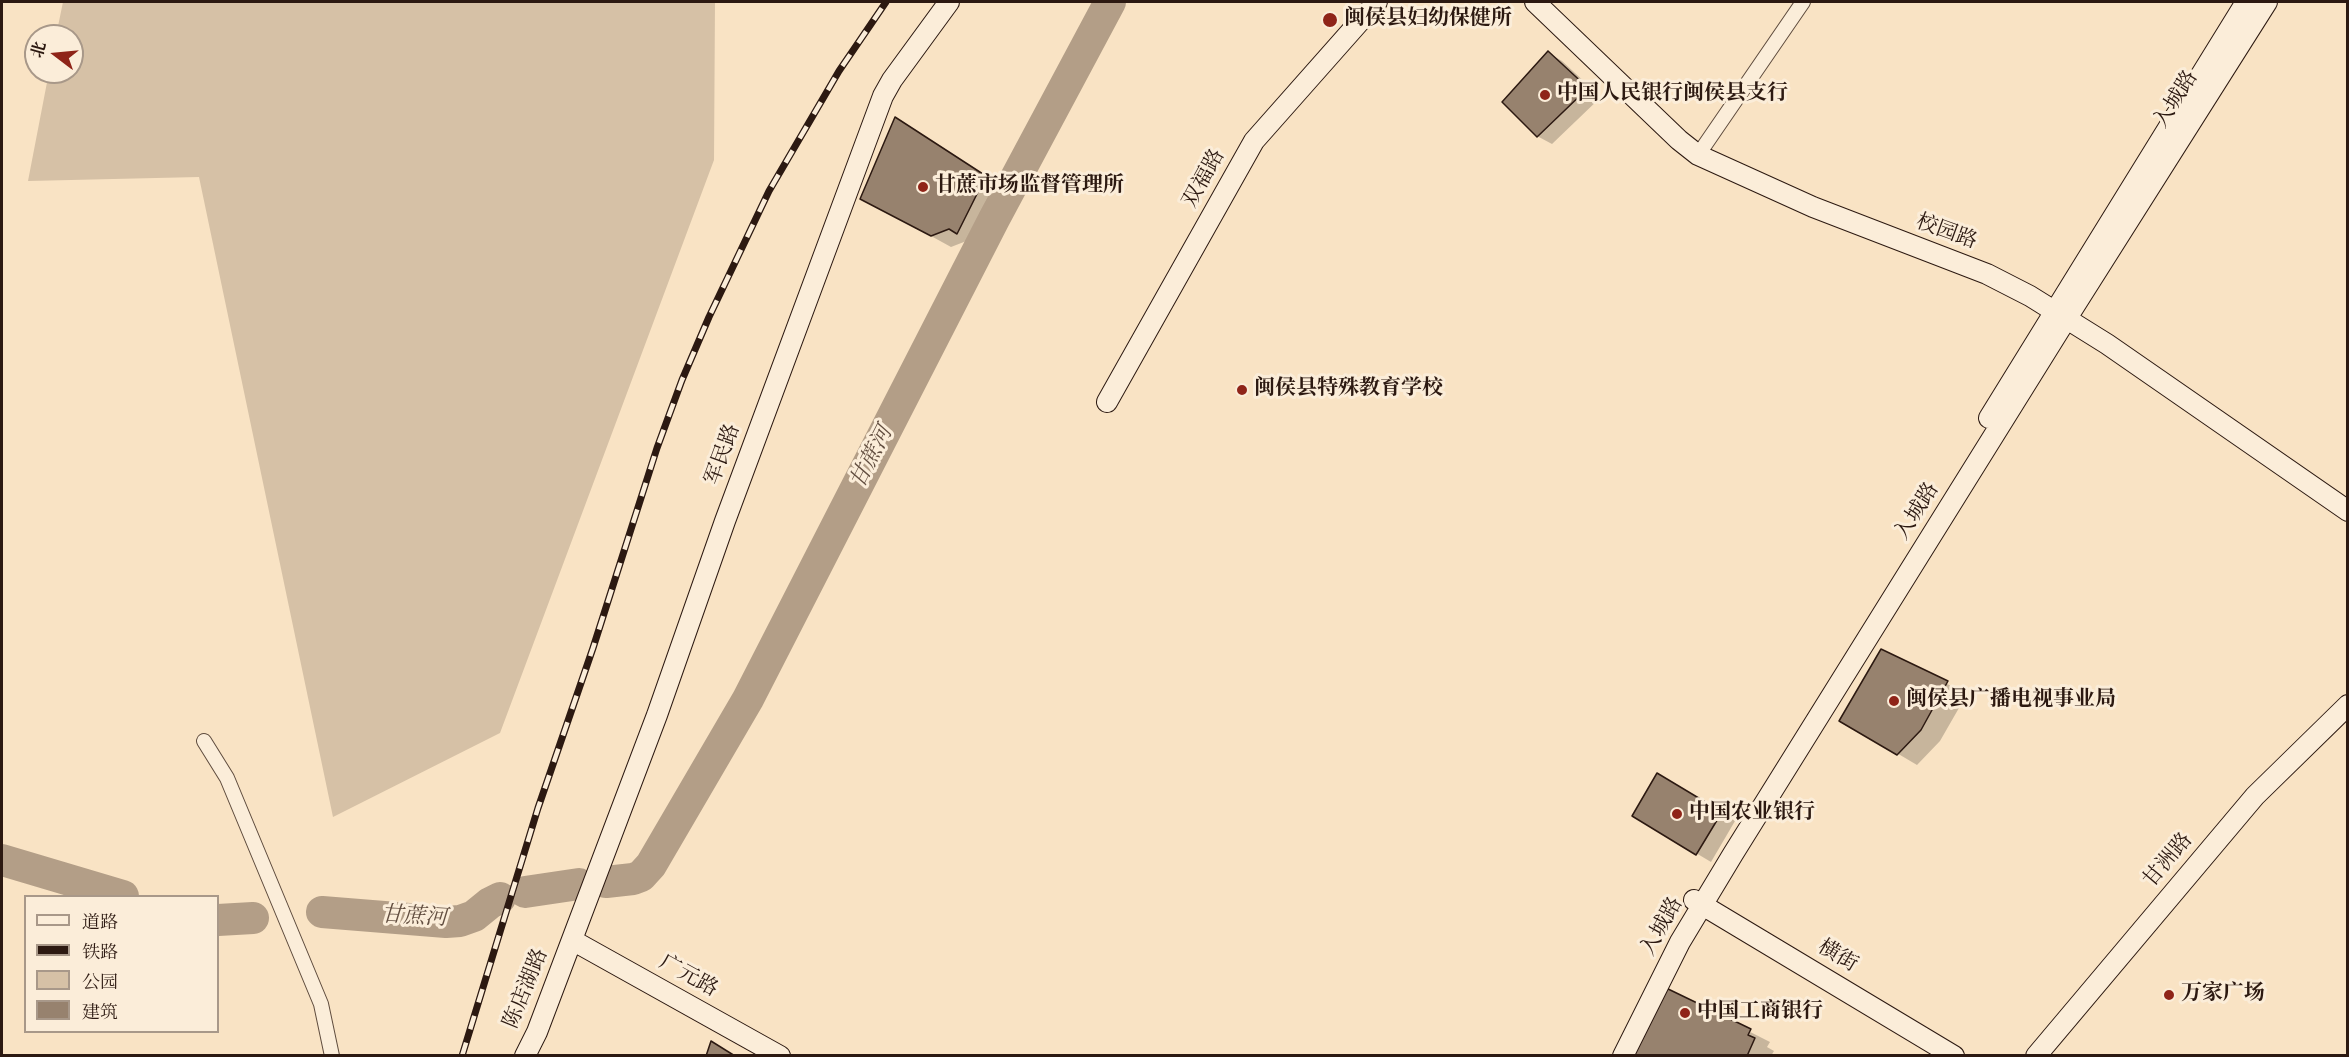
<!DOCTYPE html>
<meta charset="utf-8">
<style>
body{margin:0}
#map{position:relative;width:2349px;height:1057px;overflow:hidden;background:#f9e3c4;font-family:"IM FELL DW Pica","Noto Serif SC",serif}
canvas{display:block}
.frame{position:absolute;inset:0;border:3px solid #2c1911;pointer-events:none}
.legend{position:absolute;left:24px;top:895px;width:195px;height:138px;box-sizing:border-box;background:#fbedd9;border:2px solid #a89889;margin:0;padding:8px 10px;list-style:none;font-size:18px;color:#2c1911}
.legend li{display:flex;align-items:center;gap:12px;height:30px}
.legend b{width:30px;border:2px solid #a89889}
.north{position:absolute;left:24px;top:24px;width:60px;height:60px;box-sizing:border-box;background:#fbedd9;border:2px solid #a89889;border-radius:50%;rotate:286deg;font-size:16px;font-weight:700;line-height:24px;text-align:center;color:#2c1911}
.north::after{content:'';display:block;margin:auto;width:21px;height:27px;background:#8f2418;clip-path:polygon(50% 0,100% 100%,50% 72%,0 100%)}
</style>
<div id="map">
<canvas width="2349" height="1057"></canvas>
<div class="frame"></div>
<ul class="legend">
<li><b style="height:8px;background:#fbedd9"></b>道路</li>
<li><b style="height:8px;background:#2c1911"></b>铁路</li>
<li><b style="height:16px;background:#d6c1a6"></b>公园</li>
<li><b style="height:16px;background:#97826e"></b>建筑</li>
</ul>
<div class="north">北</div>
</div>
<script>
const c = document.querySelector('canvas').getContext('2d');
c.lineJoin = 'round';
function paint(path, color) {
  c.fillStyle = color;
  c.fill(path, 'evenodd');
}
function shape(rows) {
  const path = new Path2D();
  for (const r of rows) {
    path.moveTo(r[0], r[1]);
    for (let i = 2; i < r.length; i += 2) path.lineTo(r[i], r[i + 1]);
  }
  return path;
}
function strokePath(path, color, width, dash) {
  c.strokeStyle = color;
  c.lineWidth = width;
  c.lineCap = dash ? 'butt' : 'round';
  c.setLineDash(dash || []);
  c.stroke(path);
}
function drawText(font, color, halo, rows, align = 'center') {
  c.font = font + ' "IM FELL DW Pica","Noto Serif SC",serif';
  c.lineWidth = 6;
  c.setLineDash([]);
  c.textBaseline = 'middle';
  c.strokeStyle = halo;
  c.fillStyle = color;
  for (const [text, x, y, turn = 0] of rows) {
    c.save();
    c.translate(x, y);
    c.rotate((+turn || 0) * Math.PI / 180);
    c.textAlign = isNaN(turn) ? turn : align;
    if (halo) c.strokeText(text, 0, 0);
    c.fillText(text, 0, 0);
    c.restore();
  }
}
paint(shape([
 [63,2,715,2,714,160,500,733,333,817,199,177,28,181,49,72,72,72,72,36,56,36]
]), '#d6c1a6');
paint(shape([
 [1548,53,1562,61,1601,97,1552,144,1537,136],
 [914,130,1004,189,977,243,969,240,951,247,882,209],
 [1882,651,1967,694,1940,741,1917,765,1841,720],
 [1658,775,1735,821,1711,862,1634,816],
 [1665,989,1770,1042,1767,1047,1774,1051,1771,1056,1633,1056]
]), '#0003');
strokePath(shape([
 [2,860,123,896],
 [606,882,633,879,641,876,651,865,748,699,994,219,1110,2],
 [525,892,579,884],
 [322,912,446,922,460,921,474,916,490,903,500,898],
 [218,920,253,918]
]), '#b39e87', 32);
const building = shape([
 [1548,51,1588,88,1537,137,1502,102,1548,51],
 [895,117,986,176,957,234,949,229,931,236,860,199,895,117],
 [1881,649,1948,681,1921,730,1897,755,1839,721,1881,649],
 [1657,773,1722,812,1696,855,1632,816,1657,773],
 [1664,987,1751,1029,1748,1035,1755,1038,1747,1056,1631,1056,1664,987],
 [711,1041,735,1056,706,1056,711,1041]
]);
paint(building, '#97826e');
strokePath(building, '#2c1911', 1.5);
const street = shape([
 [1698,155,1803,2],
 [204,741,227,778,321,1004,332,1056]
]);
const secondary = shape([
 [1535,2,1679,140,1698,155,1813,207,1987,274,2030,296,2107,344,2348,511],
 [1107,402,1254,141,1377,2],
 [1989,418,2246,2],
 [1694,900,1954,1056],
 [572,940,780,1056],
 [525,1056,537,1032,657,715,725,521,883,96,892,80,949,2],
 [1623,1056,1680,942,1733,854,2067,318,2267,2],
 [2036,1056,2255,796,2348,705]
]);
strokePath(street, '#5f4c3e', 16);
strokePath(secondary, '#2c1911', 22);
strokePath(street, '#fbedd9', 14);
strokePath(secondary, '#fbedd9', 20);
const rail = shape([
 [462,1056,538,808,593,648,657,448,682,380,709,317,769,191,839,71,886,2]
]);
strokePath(rail, '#2c1911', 7);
strokePath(rail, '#fbedd9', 4.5, [14]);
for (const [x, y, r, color] of [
 [1330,20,8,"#8f2418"],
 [1545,95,6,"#8f2418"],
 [923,187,6,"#8f2418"],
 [1242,390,6,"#8f2418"],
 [1894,701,6,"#8f2418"],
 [1677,814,6,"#8f2418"],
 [2169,995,6,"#8f2418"],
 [1685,1013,6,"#8f2418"]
]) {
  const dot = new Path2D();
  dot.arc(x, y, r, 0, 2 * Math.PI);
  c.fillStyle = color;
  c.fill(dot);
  strokePath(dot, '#fbedd9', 2);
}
drawText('bold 21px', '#2c1911', '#fbedd9', [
 ["闽侯县妇幼保健所",1344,20],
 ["中国人民银行闽侯县支行",1557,95],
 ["甘蔗市场监督管理所",935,187],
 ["闽侯县特殊教育学校",1254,390],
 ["闽侯县广播电视事业局",1906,701],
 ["中国农业银行",1689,814],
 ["万家广场",2181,995],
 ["中国工商银行",1697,1013]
], 'left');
drawText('21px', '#2c1911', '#fbedd9', [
 ["入城路",2177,100,-58],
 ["双福路",1205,179,-61],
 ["校园路",1946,233,20],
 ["军民路",724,455,-70],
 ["入城路",1918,512,-58],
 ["甘洲路",2169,861,-50],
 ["入城路",1663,927,-61],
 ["横街",1837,957,31],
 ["广元路",688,977,29],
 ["陈店湖路",527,989,-68]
]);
drawText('italic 22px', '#624e40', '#fbedd9', [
 ["甘蔗河",873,458,-63],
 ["甘蔗河",414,918,3]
]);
</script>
